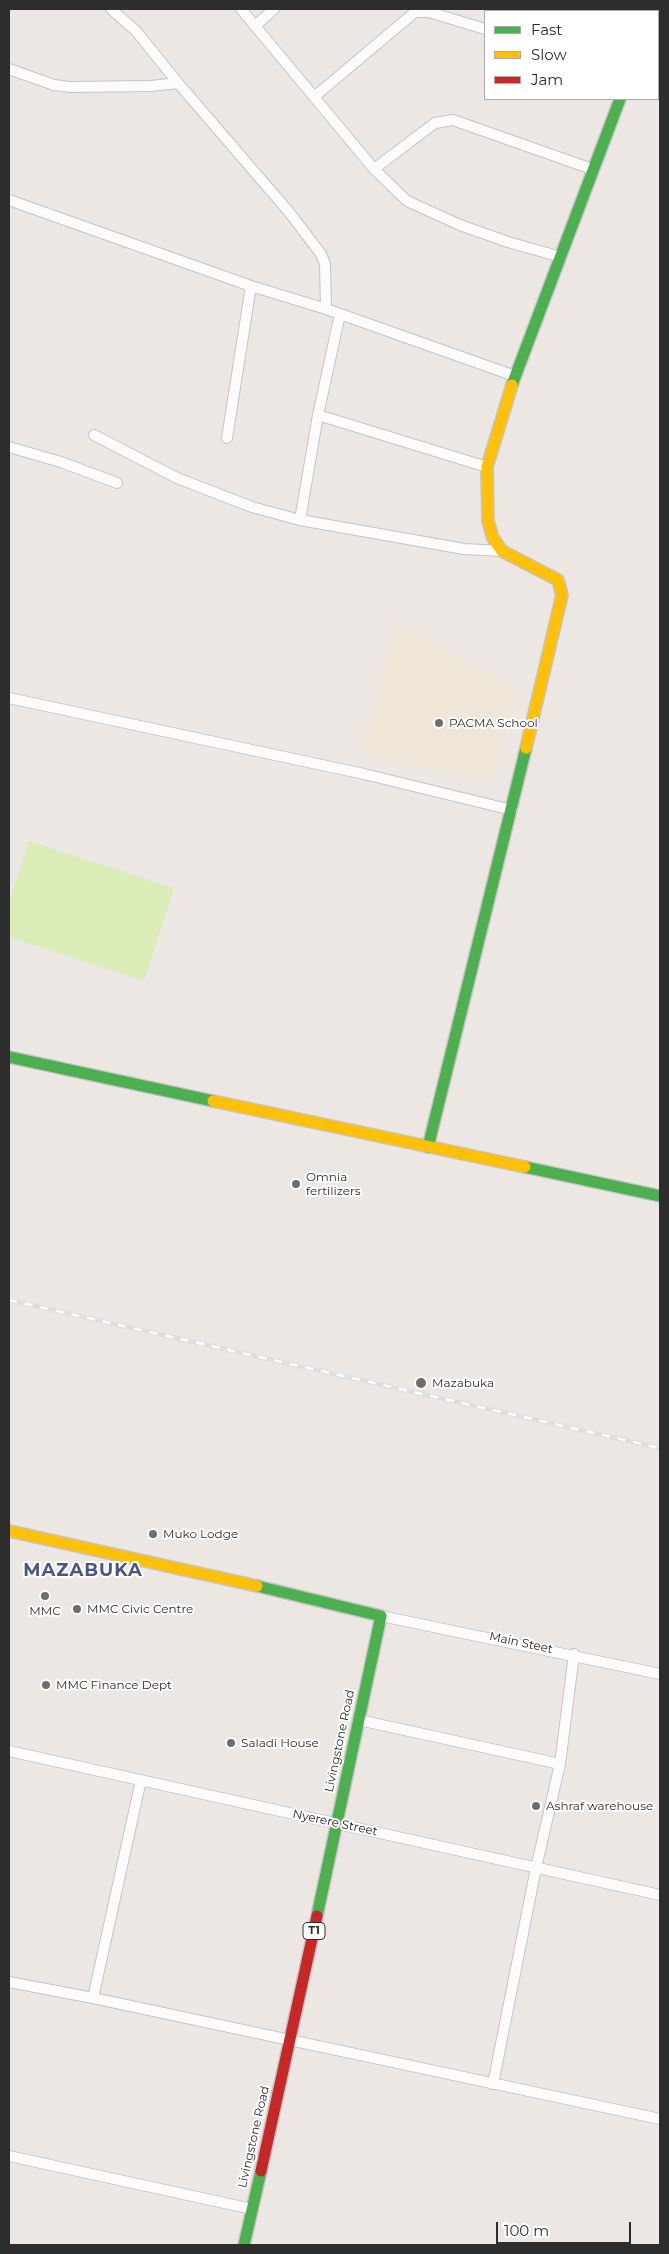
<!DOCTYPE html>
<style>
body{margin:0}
#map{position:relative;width:669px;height:2254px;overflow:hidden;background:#ece7e2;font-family:Montserrat,sans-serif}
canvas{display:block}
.frame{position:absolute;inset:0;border:10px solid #2d2d2d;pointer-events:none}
.legend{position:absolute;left:484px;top:10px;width:175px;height:90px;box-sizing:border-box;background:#fff;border:1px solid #ababab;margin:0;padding:6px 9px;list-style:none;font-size:15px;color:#2d2d2d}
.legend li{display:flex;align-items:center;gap:10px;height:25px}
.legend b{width:25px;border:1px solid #ababab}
.scale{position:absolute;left:496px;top:2222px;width:135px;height:22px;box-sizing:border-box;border:2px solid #2d2d2d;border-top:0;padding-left:6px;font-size:15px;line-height:18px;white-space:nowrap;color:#2d2d2d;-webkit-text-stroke:4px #fff;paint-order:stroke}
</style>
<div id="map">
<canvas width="669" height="2254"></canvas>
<div class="frame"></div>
<ul class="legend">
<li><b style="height:6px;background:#4caf50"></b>Fast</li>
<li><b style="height:6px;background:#ffc107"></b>Slow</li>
<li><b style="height:6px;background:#c62828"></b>Jam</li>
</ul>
<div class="scale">100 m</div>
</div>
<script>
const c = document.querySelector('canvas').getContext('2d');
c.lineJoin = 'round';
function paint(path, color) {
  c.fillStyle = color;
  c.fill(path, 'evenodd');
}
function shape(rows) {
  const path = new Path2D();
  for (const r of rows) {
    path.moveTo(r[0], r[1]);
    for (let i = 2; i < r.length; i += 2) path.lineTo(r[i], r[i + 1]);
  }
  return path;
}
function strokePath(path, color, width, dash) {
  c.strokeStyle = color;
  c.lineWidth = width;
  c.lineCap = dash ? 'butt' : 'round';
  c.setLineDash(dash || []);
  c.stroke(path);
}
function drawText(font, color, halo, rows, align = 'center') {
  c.font = font + ' Montserrat,sans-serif';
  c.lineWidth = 4;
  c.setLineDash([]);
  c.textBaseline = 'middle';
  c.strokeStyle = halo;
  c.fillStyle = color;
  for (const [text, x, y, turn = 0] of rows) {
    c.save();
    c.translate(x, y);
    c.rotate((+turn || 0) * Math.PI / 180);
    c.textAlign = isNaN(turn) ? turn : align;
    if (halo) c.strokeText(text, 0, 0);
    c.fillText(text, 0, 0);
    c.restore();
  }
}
paint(shape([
 [395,622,517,689,491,782,361,756]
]), '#efe6d7');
paint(shape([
 [29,841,174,888,144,981,9,937,9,903]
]), '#daecb7');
const street = shape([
 [111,9,136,31,178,83,289,212,321,254,325,264,326,309],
 [241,9,374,169,407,201,460,225,508,242,561,257],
 [658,20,660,15],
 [255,26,274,9],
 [9,69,54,85,70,87,151,86,178,83],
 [314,97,415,12,429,12,485,29],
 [374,169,435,123,453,120,592,169],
 [9,200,251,286,326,309,515,376],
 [318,415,487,467],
 [94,435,177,478,252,507,300,520,464,549,502,551],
 [227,438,251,286],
 [9,447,61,462,117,483],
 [300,520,318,415,340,314],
 [9,698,364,774,512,810],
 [381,1616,660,1674],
 [359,1720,560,1764,536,1868,493,2084],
 [9,1751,660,1895],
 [560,1764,574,1654],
 [9,1982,93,1998,660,2119],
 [93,1998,141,1780],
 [9,2156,252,2209]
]);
const fast = shape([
 [512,385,620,99],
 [9,1057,213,1101],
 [428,1147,526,748],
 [525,1167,660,1196],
 [257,1586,381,1616,317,1916],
 [244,2245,261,2171]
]);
const slow = shape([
 [512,385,487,467,488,521,493,538,502,551,558,580,562,595,526,748],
 [213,1101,525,1167],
 [9,1531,257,1586]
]);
const jam = shape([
 [261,2171,317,1916]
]);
strokePath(street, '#c5c4c4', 12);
strokePath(fast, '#c5c4c4', 14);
strokePath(slow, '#c5c4c4', 14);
strokePath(jam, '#c5c4c4', 14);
strokePath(street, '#fcfbfb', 10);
strokePath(fast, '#4caf50', 11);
strokePath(slow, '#ffc107', 11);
strokePath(jam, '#c62828', 11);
const rail = shape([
 [9,1300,660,1448]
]);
strokePath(rail, '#dedee0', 4.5);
strokePath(rail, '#fff', 2.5, [8]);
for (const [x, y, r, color] of [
 [439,723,5,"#706e6c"],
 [296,1184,5,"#706e6c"],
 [421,1383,6,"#706e6c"],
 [153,1534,5,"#706e6c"],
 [45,1596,5,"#706e6c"],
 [77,1609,5,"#706e6c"],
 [46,1685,5,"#706e6c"],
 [231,1743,5,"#706e6c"],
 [536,1806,5,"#706e6c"]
]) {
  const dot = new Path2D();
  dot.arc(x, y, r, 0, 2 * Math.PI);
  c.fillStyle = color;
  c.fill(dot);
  strokePath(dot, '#fff', 2);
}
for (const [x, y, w] of [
 [314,1931,22]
]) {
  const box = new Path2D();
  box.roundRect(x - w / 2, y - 8.5, w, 17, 4);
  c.fillStyle = '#fff';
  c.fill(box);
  strokePath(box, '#2d2d2d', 1);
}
drawText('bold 11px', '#2d2d2d', null, [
 ["T1",314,1931]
]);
drawText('12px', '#2d2d2d', '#fff', [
 ["PACMA School",449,723],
 ["Omnia",306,1177],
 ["fertilizers",306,1191],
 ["Mazabuka",432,1383],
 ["Muko Lodge",163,1534],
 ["MMC Civic Centre",87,1609],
 ["MMC",45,1611,"center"],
 ["MMC Finance Dept",56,1685],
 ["Saladi House",241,1743],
 ["Ashraf warehouse",546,1806]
], 'left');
drawText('12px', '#2d2d2d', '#fff', [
 ["Main Steet",521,1643,12],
 ["Livingstone Road",340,1741,-78],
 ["Nyerere Street",335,1823,12],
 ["Livingstone Road",254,2137,-77]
]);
c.letterSpacing = '1px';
drawText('bold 18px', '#495582', '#fff', [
 ["MAZABUKA",83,1571]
]);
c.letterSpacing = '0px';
</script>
